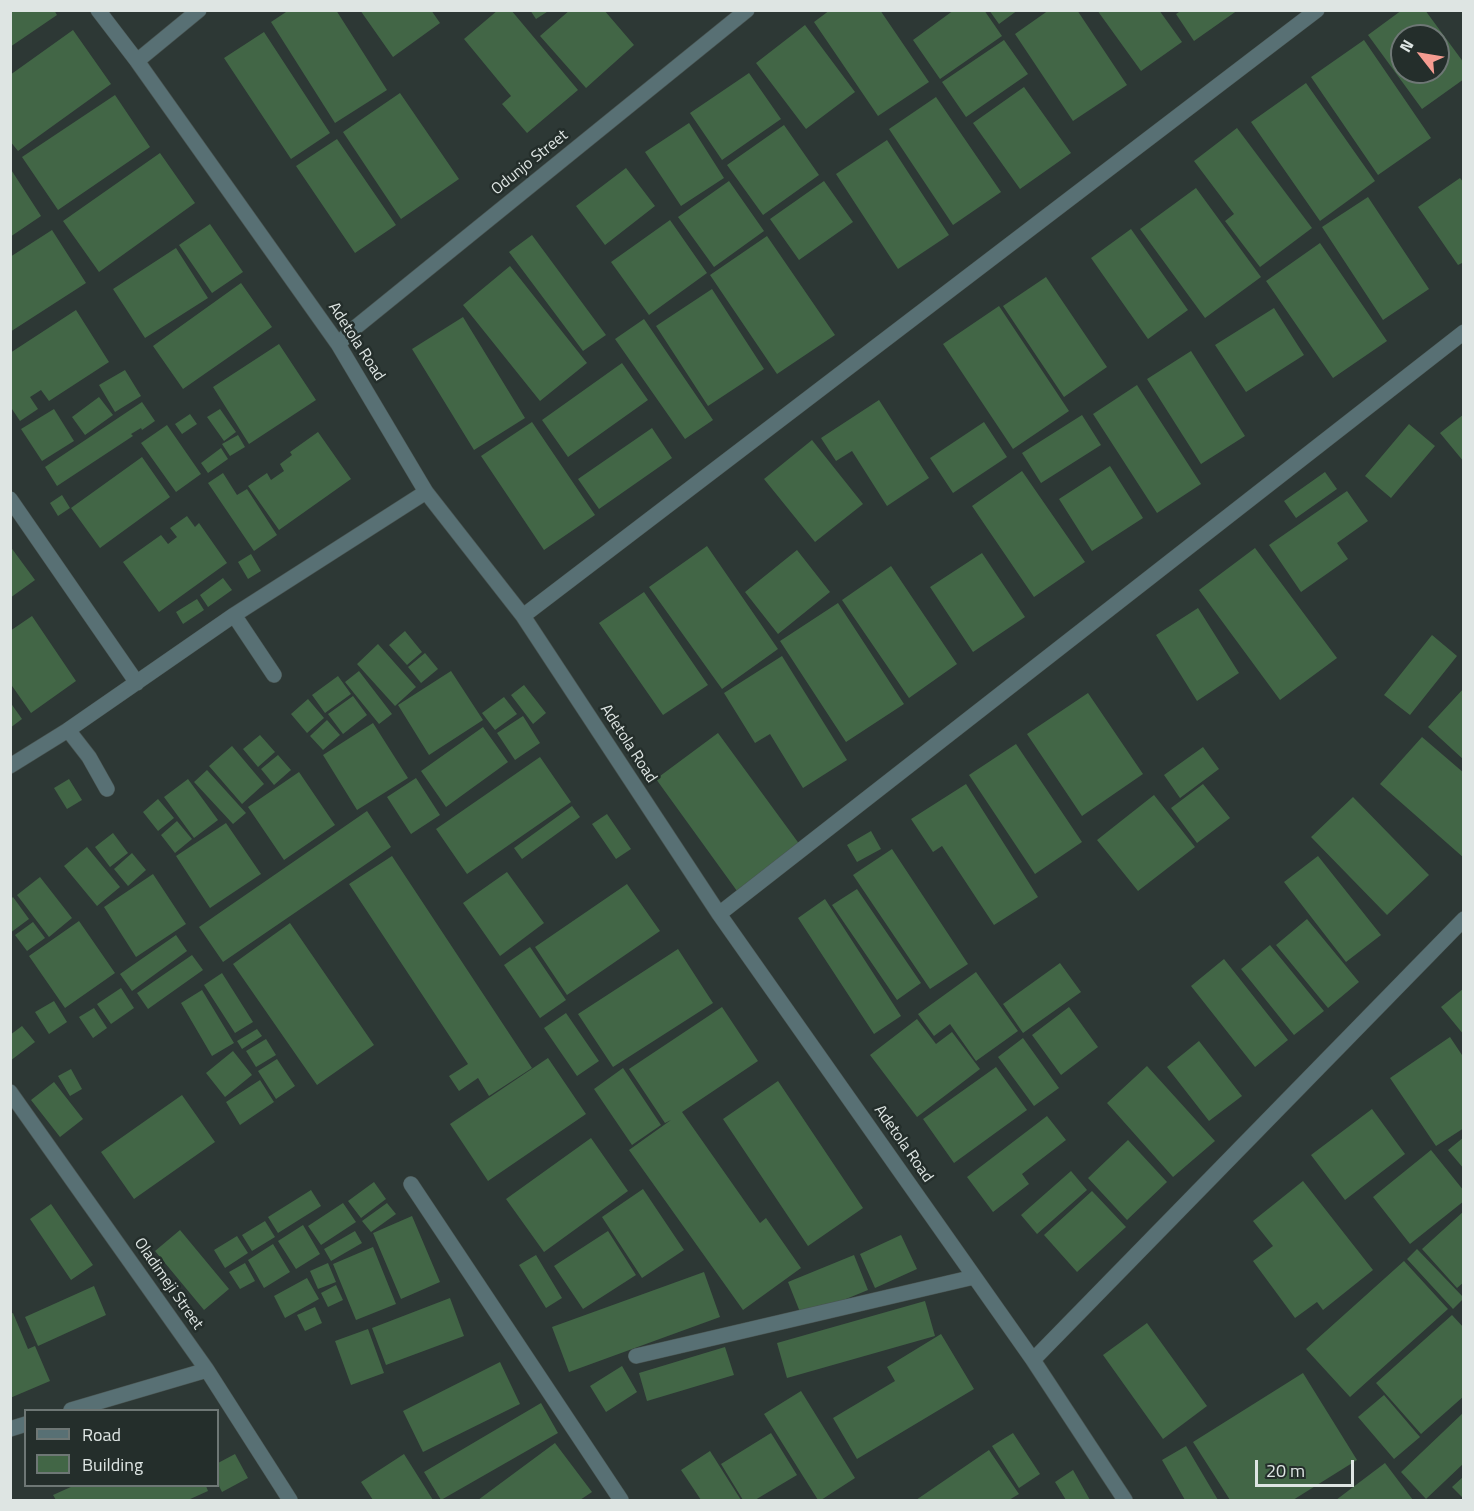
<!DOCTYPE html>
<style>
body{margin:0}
#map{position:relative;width:1474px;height:1511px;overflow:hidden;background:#2d3835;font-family:"Titillium Web",sans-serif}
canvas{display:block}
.frame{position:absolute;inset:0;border:12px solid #dee5e3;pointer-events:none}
.legend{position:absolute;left:24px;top:1409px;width:195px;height:78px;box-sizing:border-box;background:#242e2b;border:2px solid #6e7775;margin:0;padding:8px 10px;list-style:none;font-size:18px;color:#dee5e3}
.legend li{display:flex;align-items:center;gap:12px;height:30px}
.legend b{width:30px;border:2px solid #6e7775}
.north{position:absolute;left:1390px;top:24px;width:60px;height:60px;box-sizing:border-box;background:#242e2b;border:2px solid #6e7775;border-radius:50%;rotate:301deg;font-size:16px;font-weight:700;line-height:24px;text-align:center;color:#dee5e3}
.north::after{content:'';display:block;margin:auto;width:21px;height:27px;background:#f59c91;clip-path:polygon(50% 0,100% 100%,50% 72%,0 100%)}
.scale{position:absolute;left:1255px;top:1460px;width:99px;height:27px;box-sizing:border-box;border:3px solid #dee5e3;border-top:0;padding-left:8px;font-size:18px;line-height:21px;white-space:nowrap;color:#dee5e3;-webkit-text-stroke:4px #242e2b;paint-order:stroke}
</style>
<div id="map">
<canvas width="1474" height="1511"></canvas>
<div class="frame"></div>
<ul class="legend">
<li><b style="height:8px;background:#587074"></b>Road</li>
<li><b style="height:16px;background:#426646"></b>Building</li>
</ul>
<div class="north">N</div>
<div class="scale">20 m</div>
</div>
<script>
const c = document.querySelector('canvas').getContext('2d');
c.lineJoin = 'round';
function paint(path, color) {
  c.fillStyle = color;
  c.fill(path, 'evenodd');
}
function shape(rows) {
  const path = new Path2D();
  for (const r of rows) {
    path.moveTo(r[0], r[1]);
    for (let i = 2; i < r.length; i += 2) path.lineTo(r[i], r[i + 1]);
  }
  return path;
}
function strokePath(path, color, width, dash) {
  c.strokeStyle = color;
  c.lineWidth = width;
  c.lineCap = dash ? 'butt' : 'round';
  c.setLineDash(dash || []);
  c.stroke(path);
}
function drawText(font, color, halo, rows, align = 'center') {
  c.font = font + ' "Titillium Web",sans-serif';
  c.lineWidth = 5;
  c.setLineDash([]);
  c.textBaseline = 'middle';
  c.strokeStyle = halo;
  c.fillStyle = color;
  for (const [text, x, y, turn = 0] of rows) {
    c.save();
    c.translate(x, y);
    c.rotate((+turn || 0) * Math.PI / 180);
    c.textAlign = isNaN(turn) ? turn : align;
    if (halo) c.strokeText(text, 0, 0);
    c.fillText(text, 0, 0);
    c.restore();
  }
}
paint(shape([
 [10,10,54,10,57,15,10,47],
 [289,10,336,10,387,90,335,123,271,22],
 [360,10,431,10,440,23,393,57],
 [498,10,511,10,578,90,527,133,502,104,511,96,464,39],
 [530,10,550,10,536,19],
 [570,10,604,10,634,45,586,88,540,36],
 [830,10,880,10,929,82,878,116,814,22],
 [954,10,984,10,1002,36,940,79,913,40],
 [989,10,1018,10,999,24],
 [1049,10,1077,10,1127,85,1073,121,1015,34],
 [1097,10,1159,10,1182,42,1141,71],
 [1182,10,1238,10,1194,41,1176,14],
 [1402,10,1425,10,1464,63,1464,79,1422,109,1368,35],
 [1402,36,1438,36,1438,72,1402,72],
 [805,25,855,92,806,129,756,63],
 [73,30,111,84,18,151,10,141,10,75],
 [264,32,330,133,291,159,224,58],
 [1004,40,1028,74,966,117,942,82],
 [1364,40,1431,138,1378,175,1311,77],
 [749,73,781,119,722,160,690,113],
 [1306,83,1375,181,1320,221,1251,122],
 [1024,87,1071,153,1020,189,973,123],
 [400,93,459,179,401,219,343,132],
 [115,95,150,147,58,210,22,157],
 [936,97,1001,192,953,225,889,129],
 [689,123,724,178,681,206,645,152],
 [784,125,819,175,763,215,727,165],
 [1237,128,1312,228,1260,267,1225,221,1234,214,1194,161],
 [337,139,396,225,355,253,296,166],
 [887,140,949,235,898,269,836,174],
 [160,153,195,203,99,272,63,221],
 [10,168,41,216,10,237],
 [626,168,655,206,605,245,576,206],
 [1460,178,1464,183,1464,262,1458,265,1418,207],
 [729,181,764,231,714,267,678,217],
 [824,181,853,222,799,260,770,219],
 [1196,188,1261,277,1205,318,1140,229],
 [1368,197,1429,289,1383,320,1322,227],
 [670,220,707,273,649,315,611,262],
 [210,224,243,272,212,293,179,245],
 [1131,229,1188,310,1148,339,1091,258],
 [52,230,86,283,10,332,10,257],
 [532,235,606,335,583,351,509,252],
 [767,236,835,335,777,374,710,275],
 [1320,243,1387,341,1333,378,1266,281],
 [176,248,208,298,145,338,113,289],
 [510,266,587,363,540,401,463,305],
 [1046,277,1107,367,1064,397,1003,306],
 [241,283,272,327,183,389,153,346],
 [712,289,764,369,708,406,656,326],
 [999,306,1069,411,1013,449,943,344],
 [1274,308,1304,355,1246,392,1215,345],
 [76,310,109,362,49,401,41,390,30,397,38,409,20,421,10,406,10,353],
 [463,317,525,418,474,450,412,349],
 [644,319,713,420,685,439,615,339],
 [279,344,316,400,249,444,213,387],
 [1191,351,1245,436,1201,464,1147,379],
 [622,363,648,400,568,457,542,420],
 [125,370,141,396,115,412,99,385],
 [1137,385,1201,484,1157,513,1093,414],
 [99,397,113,415,85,435,72,417],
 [879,400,929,478,887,506,852,451,836,461,821,438],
 [142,402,155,421,142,430,141,428,131,434,133,436,57,486,45,467],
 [54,409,74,441,42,461,21,429],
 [220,409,236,432,224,441,207,417],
 [190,414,197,424,182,434,175,424],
 [1464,414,1464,462,1440,433],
 [1082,415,1101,445,1041,483,1022,453],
 [532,422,595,515,544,550,481,456],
 [984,422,1007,457,953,493,930,458],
 [1409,424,1435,446,1391,498,1365,476],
 [167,425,201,474,176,492,141,443],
 [652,428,672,458,599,509,578,479],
 [318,432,351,479,279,530,248,486,267,473,271,480,284,471,280,464,292,455,290,452],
 [238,435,245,447,230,456,222,444],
 [812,440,863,504,815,542,764,479],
 [221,448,228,459,208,473,201,463],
 [142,457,170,497,100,548,71,508],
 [1110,466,1143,518,1092,551,1059,499],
 [1022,471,1085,562,1034,597,972,506],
 [1325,472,1337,489,1296,518,1284,501],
 [223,473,237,495,247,489,277,535,254,551,208,483],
 [1347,491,1368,521,1337,543,1348,559,1301,592,1269,545],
 [62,495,70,508,58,516,50,503],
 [187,516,195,527,199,523,227,563,159,612,123,562,161,535,168,544,177,537,170,528],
 [10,546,35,580,10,598],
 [707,546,778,649,722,689,649,587],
 [1255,548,1337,658,1280,700,1199,590],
 [797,550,830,592,778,634,745,592],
 [982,553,1025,617,973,652,930,587],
 [251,554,261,571,248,579,238,562],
 [891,566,957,664,909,698,842,600],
 [223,578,232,590,208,607,200,595],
 [644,592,708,685,663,715,599,623],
 [197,599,204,610,183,624,176,612],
 [838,603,904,704,846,742,780,641],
 [1198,608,1239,673,1197,701,1156,635],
 [32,616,76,681,31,713,10,683,10,631],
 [405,631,422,652,407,665,389,645],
 [1432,635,1457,656,1410,715,1384,695],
 [378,644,416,687,395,706,357,664],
 [425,653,438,669,421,683,408,667],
 [782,656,847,760,803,788,770,734,755,743,724,693],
 [359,671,392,714,379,724,345,682],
 [451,671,483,720,429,755,398,705],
 [338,676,351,694,325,713,312,695],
 [524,685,546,713,533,724,511,695],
 [1464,688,1464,760,1428,727],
 [1088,693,1143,774,1082,816,1027,734],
 [353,696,367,715,343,734,328,714],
 [504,697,517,714,495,730,482,713],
 [308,699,324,718,307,733,291,714],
 [10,702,22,719,10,728],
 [523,716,540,743,515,760,497,733],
 [327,720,340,735,323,750,310,736],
 [373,723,408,778,357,810,323,755],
 [483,727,508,762,446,807,421,771],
 [718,733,800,845,737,891,656,779],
 [260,735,275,752,258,767,243,749],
 [1422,737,1464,773,1464,858,1380,784],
 [1016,744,1082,842,1035,874,969,775],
 [232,746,264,784,242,804,209,766],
 [1203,747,1219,769,1180,798,1164,775],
 [278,755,291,770,274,785,261,769],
 [540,757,571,802,467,874,436,829],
 [207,770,246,813,233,824,194,782],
 [299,772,335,825,284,860,248,807],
 [416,778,440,815,411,834,387,797],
 [69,779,82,800,67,809,54,788],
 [188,779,218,820,194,838,164,797],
 [966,784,1038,897,994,925,942,846,933,852,911,819],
 [1203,784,1230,818,1197,843,1171,808],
 [1154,795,1195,847,1138,891,1097,840],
 [1353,797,1429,875,1387,915,1311,837],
 [158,799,174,818,158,831,143,812],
 [572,806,580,817,522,859,514,848],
 [367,811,391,847,223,962,199,927],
 [607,814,631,849,616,859,592,824],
 [177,821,192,839,175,853,161,835],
 [226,823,261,874,210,908,176,856],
 [871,831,881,849,857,862,847,845],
 [113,833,128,853,110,867,95,847],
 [87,847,120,887,97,906,64,866],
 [892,849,968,964,930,989,853,875],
 [132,853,146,870,128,886,114,869],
 [392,856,532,1068,489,1096,478,1078,459,1091,449,1076,468,1064,349,884],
 [1318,856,1381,935,1346,962,1284,882],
 [507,872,544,923,500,956,463,903],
 [153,874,186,924,136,957,104,907],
 [40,877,72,918,49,937,17,895],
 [627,884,660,931,567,995,535,947],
 [857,889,921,983,897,1000,832,905],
 [13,897,29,919,10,933,10,900],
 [825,899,901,1016,874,1034,798,918],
 [1307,919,1359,982,1328,1008,1276,945],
 [79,921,115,973,65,1008,29,956],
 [33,922,45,938,27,951,15,935],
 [290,923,374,1045,317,1085,233,964],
 [176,935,187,951,132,991,120,974],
 [1270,945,1324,1011,1294,1035,1241,969],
 [530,947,566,1000,540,1018,504,965],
 [678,949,713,1003,613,1067,578,1014],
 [192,955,203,970,148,1009,137,993],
 [1224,959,1288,1040,1255,1067,1191,986],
 [1060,963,1081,992,1023,1033,1003,1004],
 [976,972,1018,1031,976,1061,950,1024,934,1036,918,1014],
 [222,973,253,1022,235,1033,204,985],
 [121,988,134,1008,111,1024,97,1004],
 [1464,988,1464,1035,1441,1007],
 [202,990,234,1043,212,1056,181,1003],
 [54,1001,67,1022,49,1034,35,1012],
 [722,1007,758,1061,682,1112,760,1223,766,1218,801,1268,743,1310,629,1150,671,1120,665,1123,629,1069],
 [1069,1007,1098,1047,1061,1075,1032,1035],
 [94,1008,107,1028,93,1038,79,1017],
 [566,1013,599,1061,577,1076,544,1028],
 [917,1019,936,1044,952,1032,980,1069,917,1117,870,1055],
 [22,1026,35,1042,10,1061,10,1035],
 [257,1029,262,1036,242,1049,237,1041],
 [1450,1037,1464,1058,1464,1128,1436,1146,1390,1078],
 [1023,1038,1059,1088,1034,1106,998,1057],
 [266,1039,276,1055,256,1067,246,1051],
 [1199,1041,1242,1096,1209,1121,1167,1067],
 [233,1051,252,1075,225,1097,206,1073],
 [548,1058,586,1114,488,1181,450,1124],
 [277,1059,295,1086,276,1099,258,1071],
 [1147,1066,1215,1141,1173,1177,1107,1103],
 [996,1067,1027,1110,954,1163,923,1119],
 [623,1068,661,1125,632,1145,594,1089],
 [71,1069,82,1089,70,1096,58,1076],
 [260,1080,274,1102,240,1125,226,1102],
 [778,1081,863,1208,808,1246,723,1119],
 [54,1082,83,1119,60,1137,31,1100],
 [182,1095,215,1142,134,1199,101,1152],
 [1372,1109,1405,1154,1345,1200,1311,1155],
 [1047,1116,1066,1140,1022,1174,1029,1184,993,1212,967,1177],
 [1464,1137,1464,1169,1448,1150],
 [591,1138,628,1191,544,1252,506,1199],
 [1128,1140,1167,1182,1127,1220,1088,1178],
 [1431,1150,1464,1191,1464,1201,1410,1244,1373,1197],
 [1071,1171,1087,1190,1037,1234,1021,1215],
 [1303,1181,1373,1270,1323,1310,1317,1302,1295,1318,1253,1261,1273,1246,1253,1221],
 [374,1182,386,1199,361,1218,348,1201],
 [643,1189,684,1250,642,1278,602,1217],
 [311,1190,321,1206,278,1233,268,1217],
 [1092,1191,1126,1227,1077,1272,1044,1235],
 [343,1203,356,1222,321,1245,308,1226],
 [387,1203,396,1214,371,1232,362,1221],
 [51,1204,93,1265,71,1280,30,1219],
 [1464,1211,1464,1282,1457,1288,1422,1249],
 [412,1216,440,1282,401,1299,373,1233],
 [265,1221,275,1237,252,1251,242,1235],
 [303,1225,320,1254,296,1269,278,1241],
 [180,1230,229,1289,204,1310,155,1251],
 [355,1231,362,1243,331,1261,324,1249],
 [608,1231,636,1275,583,1309,554,1266],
 [901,1235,917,1269,875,1288,860,1254],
 [237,1236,248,1253,225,1268,214,1250],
 [273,1244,290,1272,264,1288,248,1260],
 [373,1247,396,1304,356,1320,333,1264],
 [1417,1249,1464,1298,1453,1309,1407,1259],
 [536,1255,562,1298,546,1308,519,1265],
 [854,1255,868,1290,802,1317,788,1282],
 [1404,1261,1448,1309,1350,1397,1306,1349],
 [245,1263,255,1281,240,1289,229,1272],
 [328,1263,336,1282,318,1289,310,1271],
 [704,1272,720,1317,569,1372,552,1327],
 [307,1278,319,1299,285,1318,274,1296],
 [336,1285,343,1300,328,1307,321,1293],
 [94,1286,106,1315,38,1346,25,1317],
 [450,1298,464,1336,386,1365,372,1328],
 [925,1301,935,1336,787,1378,777,1343],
 [315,1307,322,1323,305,1331,297,1315],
 [13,1313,28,1349,35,1346,50,1381,10,1398,10,1314],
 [1452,1315,1464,1328,1464,1396,1421,1434,1376,1383],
 [1147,1323,1207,1406,1163,1439,1103,1355],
 [368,1329,384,1373,351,1385,335,1341],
 [941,1334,974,1389,857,1459,833,1418,895,1381,887,1367],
 [725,1347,734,1375,647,1401,639,1373],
 [500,1362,520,1404,423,1452,403,1411],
 [622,1366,637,1392,606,1412,590,1386],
 [1303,1373,1357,1460,1293,1500,1230,1500,1193,1442],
 [801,1391,855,1478,821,1500,818,1500,764,1414],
 [1384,1395,1420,1437,1394,1459,1358,1417],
 [541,1403,558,1433,441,1500,424,1472],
 [1464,1412,1464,1463,1426,1499,1401,1472],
 [771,1433,797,1475,755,1500,743,1500,721,1464],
 [1013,1433,1040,1474,1019,1488,992,1446],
 [555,1443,592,1492,580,1500,478,1500],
 [1186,1446,1218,1500,1185,1500,1162,1460],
 [989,1450,1019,1494,1009,1500,916,1500],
 [710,1451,741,1500,701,1500,681,1470],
 [235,1454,248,1478,222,1492,218,1484,218,1463],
 [404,1454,433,1500,373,1500,361,1482],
 [1385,1463,1413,1500,1336,1500],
 [1073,1470,1090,1500,1066,1500,1055,1482],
 [1464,1476,1464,1499,1452,1487],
 [73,1486,206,1486,208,1491,188,1500,56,1500,53,1495]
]), '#426646');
const minor = shape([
 [98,10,137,61,338,344,426,492,523,616,719,914,1033,1360,1125,1500],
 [137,61,199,10],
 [338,344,356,327,747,10],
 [10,499,137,683],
 [234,615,274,675],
 [523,616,1317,10],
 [68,730,89,757,107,789],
 [10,766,68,730,234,615,426,492],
 [719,914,1464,332],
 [10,1092,207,1370,290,1500],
 [411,1184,621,1500],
 [636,1356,974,1277],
 [1033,1360,1464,919],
 [71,1410,207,1370],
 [10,1429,26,1424]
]);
strokePath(minor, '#495451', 16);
strokePath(minor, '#587074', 15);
drawText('16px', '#dee5e3', '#242e2b', [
 ["Odunjo Street",530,163,-39],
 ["Adetola Road",356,342,57],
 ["Adetola Road",628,744,57],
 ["Adetola Road",903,1144,55],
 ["Oladimeji Street",168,1284,55]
]);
</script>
